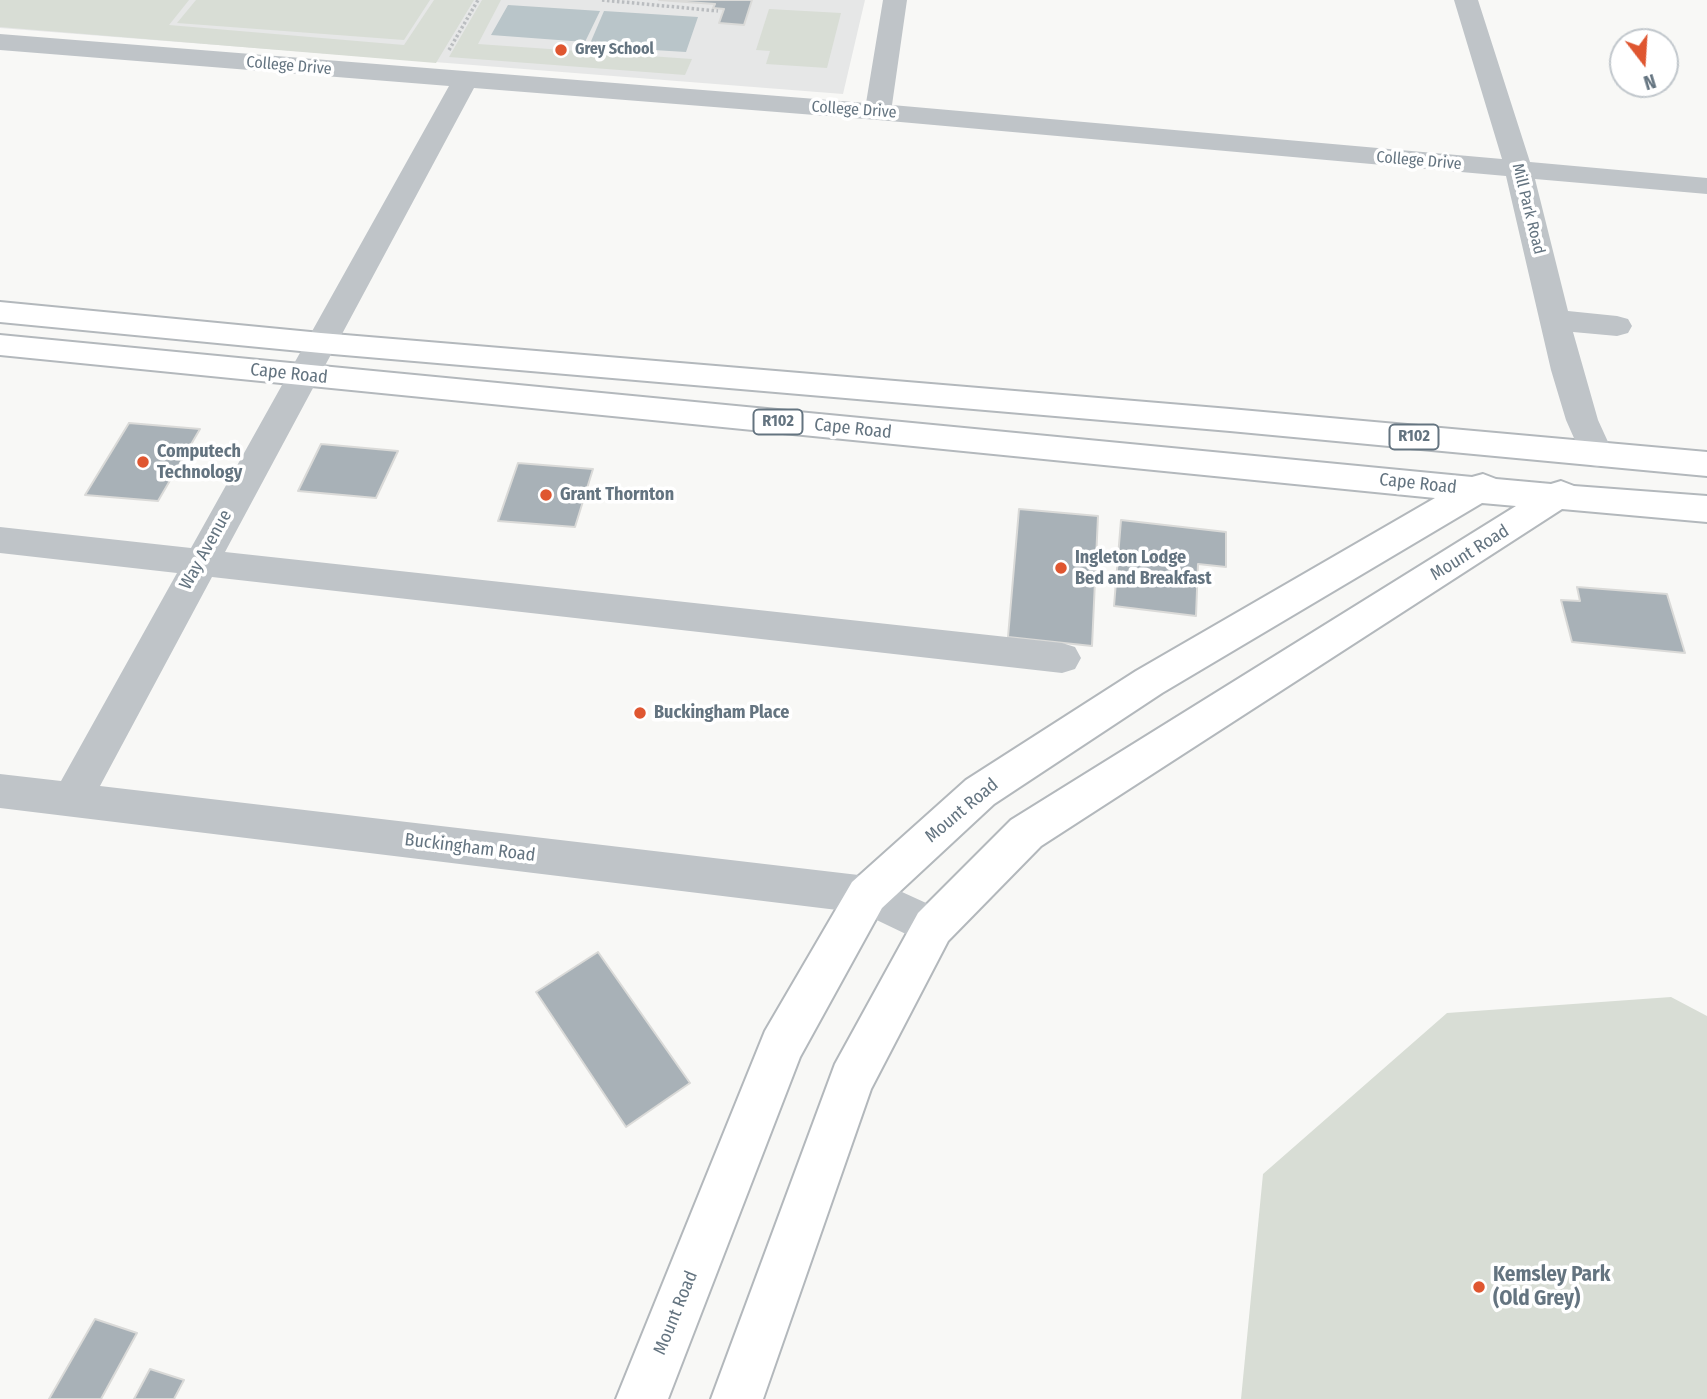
<!DOCTYPE html>
<style>
body{margin:0}
#map{position:relative;width:1707px;height:1399px;overflow:hidden;background:#f8f8f6;font-family:"Fira Sans Condensed",sans-serif}
canvas{display:block}
.north{position:absolute;left:1609px;top:28px;width:70px;height:70px;box-sizing:border-box;background:#fff;border:2px solid #c1c7cc;border-radius:50%;rotate:163deg;font-size:19px;font-weight:700;line-height:28px;text-align:center;color:#647480}
.north::after{content:'';display:block;margin:auto;width:24px;height:32px;background:#df5630;clip-path:polygon(50% 0,100% 100%,50% 72%,0 100%)}
</style>
<div id="map">
<canvas width="1707" height="1399"></canvas>
<div class="north">N</div>
</div>
<script>
const c = document.querySelector('canvas').getContext('2d');
c.lineJoin = 'round';
function paint(path, color) {
  c.fillStyle = color;
  c.fill(path, 'evenodd');
}
function shape(rows) {
  const path = new Path2D();
  for (const r of rows) {
    path.moveTo(r[0], r[1]);
    for (let i = 2; i < r.length; i += 2) path.lineTo(r[i], r[i + 1]);
  }
  return path;
}
function strokePath(path, color, width, dash) {
  c.strokeStyle = color;
  c.lineWidth = width;
  c.lineCap = dash ? 'butt' : 'round';
  c.setLineDash(dash || []);
  c.stroke(path);
}
function drawText(font, color, halo, rows, align = 'center') {
  c.font = font + ' "Fira Sans Condensed",sans-serif';
  c.lineWidth = 7;
  c.setLineDash([]);
  c.textBaseline = 'middle';
  c.strokeStyle = halo;
  c.fillStyle = color;
  for (const [text, x, y, turn = 0] of rows) {
    c.save();
    c.translate(x, y);
    c.rotate((+turn || 0) * Math.PI / 180);
    c.textAlign = isNaN(turn) ? turn : align;
    if (halo) c.strokeText(text, 0, 0);
    c.fillText(text, 0, 0);
    c.restore();
  }
}
paint(shape([
 [0,0,865,0,843,94,0,28]
]), '#e6e7e7');
paint(shape([
 [0,0,189,0,169,25,404,45,434,0,474,0,436,63,0,27],
 [196,0,430,0,404,40,177,23],
 [482,0,501,0,478,44,692,59,685,75,449,57],
 [769,9,841,13,827,68,766,64,770,51,756,50],
 [1671,997,1707,1016,1707,1399,1241,1399,1263,1174,1447,1013]
]), '#d8ddd5');
paint(shape([
 [508,5,600,11,585,42,491,35],
 [604,11,698,17,686,52,589,46]
]), '#b9c5c9');
const building = shape([
 [659,0,752,0,744,25,719,23,724,9,713,8,715,4,659,0],
 [129,423,200,429,158,501,85,495,129,423],
 [321,444,398,451,376,498,298,491,321,444],
 [518,463,593,469,575,527,498,521,518,463],
 [1019,509,1098,516,1092,646,1008,637,1019,509],
 [1121,520,1226,532,1226,567,1198,564,1196,616,1114,606,1121,520],
 [1577,587,1667,594,1685,653,1572,642,1561,600,1580,601,1577,587],
 [598,952,690,1083,626,1127,536,992,598,952],
 [95,1319,137,1333,101,1399,49,1399,95,1319],
 [150,1369,184,1380,174,1399,134,1399,150,1369]
]);
paint(building, '#a8b1b7');
strokePath(building, '#dadad8', 2);
const major = shape([
 [0,302,321,333,1230,409,1707,452,1707,476,1230,431,321,353,0,322,0,302],
 [0,335,1472,477,1483,474,1496,479,1551,484,1561,481,1574,486,1707,496,1707,522,1562,509,1041,846,948,941,871,1089,763,1399,711,1399,835,1064,918,913,1011,820,1516,506,1482,503,1162,693,994,804,882,908,800,1057,668,1399,616,1399,765,1031,852,882,966,780,1136,671,1435,498,0,355,0,335]
]);
strokePath(major, '#b3b8bc', 4);
strokePath(shape([
 [602,0,718,11],
 [449,50,478,0]
]), '#babdc0', 3.5, [2.5, 2.5]);
paint(shape([
 [883,0,907,0,892,105,1502,159,1454,0,1478,0,1530,162,1707,178,1707,194,1535,179,1568,311,1617,316,1628,319,1632,326,1628,333,1617,336,1573,332,1598,420,1614,455,1609,463,1597,467,1585,463,1566,420,1551,370,1506,176,878,120,474,88,225,552,1062,643,1075,647,1081,658,1075,669,1062,673,212,577,100,786,867,876,948,913,955,927,948,941,933,947,862,913,0,808,0,774,61,781,177,573,0,553,0,527,191,548,449,86,0,50,0,34,866,103,883,0]
]), '#bfc4c8');
paint(major, '#fff');
for (const [x, y, r, color] of [
 [561,50,7,"#df5630"],
 [143,462,7,"#df5630"],
 [546,495,7,"#df5630"],
 [1061,568,7,"#df5630"],
 [640,713,7,"#df5630"],
 [1479,1287,7,"#df5630"]
]) {
  const dot = new Path2D();
  dot.arc(x, y, r, 0, 2 * Math.PI);
  c.fillStyle = color;
  c.fill(dot);
  strokePath(dot, '#fff', 2.5);
}
drawText('bold 16px', '#647480', '#fff', [
 ["Grey School",575,50]
], 'left');
drawText('16px', '#647480', '#fff', [
 ["College Drive",289,66,5],
 ["College Drive",854,110,4],
 ["College Drive",1419,161,5],
 ["Mill Park Road",1528,209,76]
]);
for (const [x, y, w] of [
 [778,422,49],
 [1414,437,49]
]) {
  const box = new Path2D();
  box.roundRect(x - w / 2, y - 12.5, w, 25, 5);
  c.fillStyle = '#fff';
  c.fill(box);
  strokePath(box, '#647480', 2);
}
drawText('bold 16px', '#647480', null, [
 ["R102",778,422],
 ["R102",1414,437]
]);
drawText('18px', '#647480', '#fff', [
 ["Cape Road",289,374,6],
 ["Cape Road",853,429,6],
 ["Cape Road",1418,484,6],
 ["Way Avenue",206,550,-61],
 ["Mount Road",1470,553,-32],
 ["Mount Road",962,811,-40],
 ["Buckingham Road",470,848,7],
 ["Mount Road",676,1313,-68]
]);
drawText('bold 18px', '#647480', '#fff', [
 ["Computech",157,452],
 ["Technology",157,473],
 ["Grant Thornton",560,495],
 ["Ingleton Lodge",1075,558],
 ["Bed and Breakfast",1075,579],
 ["Buckingham Place",654,713]
], 'left');
drawText('bold 21px', '#647480', '#fff', [
 ["Kemsley Park",1493,1275],
 ["(Old Grey)",1493,1299]
], 'left');
</script>
